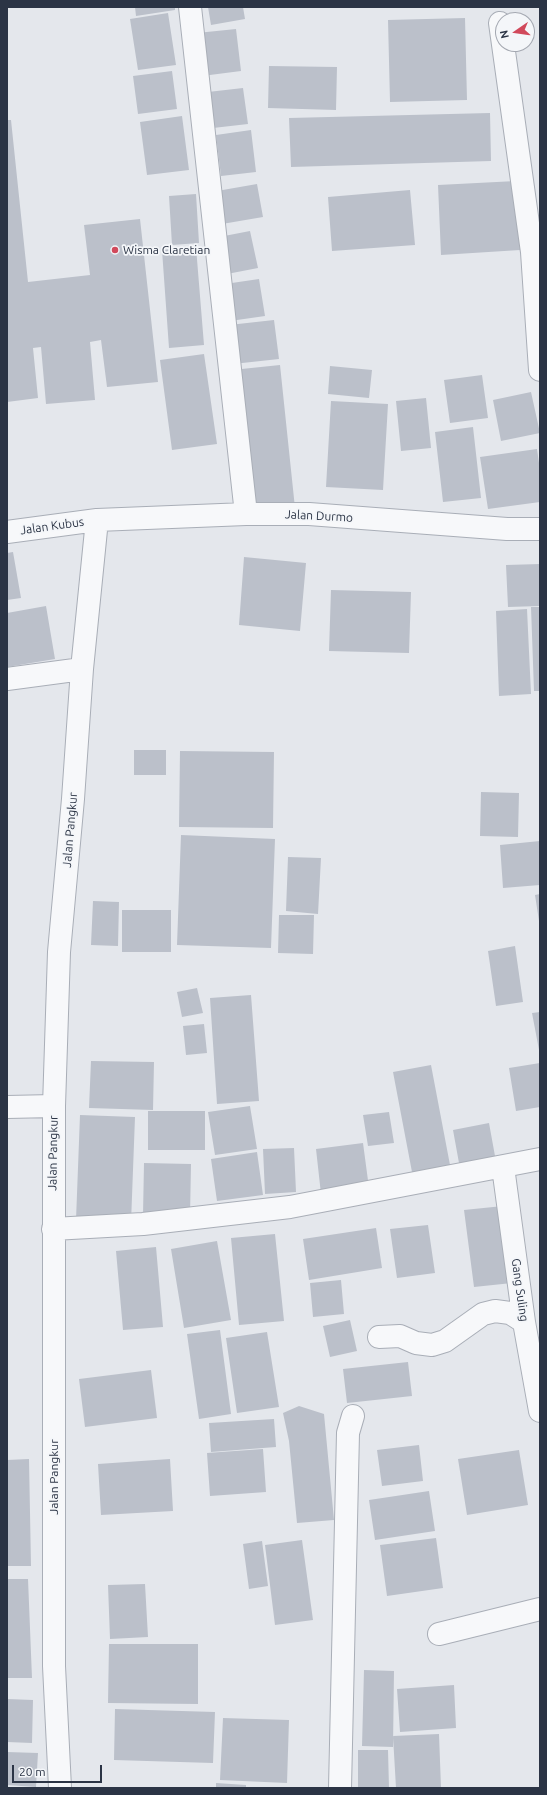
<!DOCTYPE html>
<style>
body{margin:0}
#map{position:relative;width:547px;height:1795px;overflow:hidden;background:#e4e7ec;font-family:Ubuntu,sans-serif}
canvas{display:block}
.frame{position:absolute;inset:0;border:8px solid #2b3445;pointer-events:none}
.north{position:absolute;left:495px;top:12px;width:40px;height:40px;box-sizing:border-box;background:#f4f6f9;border:1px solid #a4a8b1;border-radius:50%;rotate:257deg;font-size:11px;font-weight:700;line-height:16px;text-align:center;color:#2b3445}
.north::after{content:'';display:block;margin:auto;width:14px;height:18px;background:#d1495b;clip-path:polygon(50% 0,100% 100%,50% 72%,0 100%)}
.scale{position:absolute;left:12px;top:1765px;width:90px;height:18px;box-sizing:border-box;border:2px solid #2b3445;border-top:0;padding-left:5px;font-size:12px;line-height:14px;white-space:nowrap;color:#2b3445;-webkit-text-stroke:3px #f4f6f9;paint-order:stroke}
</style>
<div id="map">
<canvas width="547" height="1795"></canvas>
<div class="frame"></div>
<div class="north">N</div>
<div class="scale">20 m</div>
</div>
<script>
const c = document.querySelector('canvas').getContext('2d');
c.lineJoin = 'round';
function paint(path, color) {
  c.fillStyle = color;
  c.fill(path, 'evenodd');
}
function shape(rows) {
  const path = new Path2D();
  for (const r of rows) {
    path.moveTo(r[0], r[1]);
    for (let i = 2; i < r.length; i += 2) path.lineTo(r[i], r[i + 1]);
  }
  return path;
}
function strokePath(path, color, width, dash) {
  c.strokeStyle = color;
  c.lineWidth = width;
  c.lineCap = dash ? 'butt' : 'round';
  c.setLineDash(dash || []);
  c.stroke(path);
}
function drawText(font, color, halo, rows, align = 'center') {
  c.font = font + ' Ubuntu,sans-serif';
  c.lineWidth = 3.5;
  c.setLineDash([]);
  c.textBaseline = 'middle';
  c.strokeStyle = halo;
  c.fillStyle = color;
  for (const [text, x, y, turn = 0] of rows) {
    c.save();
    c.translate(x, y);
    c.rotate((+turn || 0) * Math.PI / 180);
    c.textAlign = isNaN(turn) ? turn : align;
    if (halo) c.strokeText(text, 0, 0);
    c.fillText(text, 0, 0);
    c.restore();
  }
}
paint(shape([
 [135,7,175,7,175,10,136,16],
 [208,7,243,7,245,19,211,25],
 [168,13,176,65,138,70,130,19],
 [465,18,467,100,390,102,388,20],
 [236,29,241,71,202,76,197,33],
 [269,66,337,67,336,110,268,108],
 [172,71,177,109,138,114,133,76],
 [243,88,248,124,213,128,208,92],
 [490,113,491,161,291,167,289,118],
 [182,116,189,170,147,175,140,122],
 [7,120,11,120,28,282,90,275,84,225,140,219,158,382,107,387,101,340,90,342,95,400,46,404,41,347,33,348,38,398,7,402],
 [251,130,256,172,221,176,216,135],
 [516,181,520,250,441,255,438,185],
 [257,184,263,217,222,224,217,191],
 [410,190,415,245,332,251,328,197],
 [196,194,199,243,172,245,169,196],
 [250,231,258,268,227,274,219,237],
 [196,247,204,345,169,348,162,250],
 [259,279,265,316,230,321,225,284],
 [274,320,279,359,233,364,229,325],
 [204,354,217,444,172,450,160,360],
 [280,365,295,508,247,513,232,370],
 [330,366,372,370,369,398,328,394],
 [482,375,488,418,450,423,444,380],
 [531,392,540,433,501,441,493,400],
 [426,398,431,448,401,451,396,401],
 [331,401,388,404,383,490,326,487],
 [473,427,481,498,443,502,435,432],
 [537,449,540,470,540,502,488,509,480,457],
 [13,552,21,598,7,600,7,553],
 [244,557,306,563,300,631,239,625],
 [540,564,540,606,508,607,506,565],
 [331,590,411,592,409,653,329,651],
 [46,606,55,659,7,667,7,613],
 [531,607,540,607,540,691,534,691],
 [527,609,531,694,499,696,496,611],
 [134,750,166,750,166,775,134,775],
 [180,751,274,752,273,828,179,827],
 [481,792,519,793,518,837,480,836],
 [181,835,275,839,271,948,177,945],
 [540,841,540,885,503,888,500,845],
 [288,857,321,858,318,914,286,911],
 [540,894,540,921,539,921,535,895],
 [93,901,119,902,118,946,91,945],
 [122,910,171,910,171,952,122,952],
 [279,915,314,915,313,954,278,953],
 [515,946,523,1002,496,1006,488,951],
 [197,988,203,1013,182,1017,177,992],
 [251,995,259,1101,217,1104,210,998],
 [540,1012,540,1050,539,1050,532,1013],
 [204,1024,207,1053,186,1055,183,1026],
 [91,1061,154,1062,153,1110,89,1108],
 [540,1063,540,1107,516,1111,509,1068],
 [431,1065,450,1165,412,1172,393,1072],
 [250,1106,257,1149,215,1155,208,1112],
 [148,1111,205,1111,205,1150,148,1150],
 [389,1112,394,1143,368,1146,363,1115],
 [80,1115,135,1117,131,1223,76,1220],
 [489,1123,497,1167,461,1174,453,1130],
 [363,1143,369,1188,321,1194,316,1149],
 [294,1148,296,1192,265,1194,263,1149],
 [257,1152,263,1195,217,1201,211,1159],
 [144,1163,191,1164,190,1216,143,1215],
 [503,1206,512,1283,474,1287,464,1210],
 [428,1225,435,1273,397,1278,390,1229],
 [376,1228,382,1268,309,1280,303,1239],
 [275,1234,284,1321,239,1325,231,1238],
 [217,1241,231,1320,184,1328,171,1249],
 [156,1247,163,1327,123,1330,116,1251],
 [341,1280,344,1314,313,1317,310,1283],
 [350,1320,357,1351,330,1357,323,1326],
 [220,1330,231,1414,199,1419,187,1334],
 [267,1332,279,1407,237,1413,226,1338],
 [408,1362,412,1396,347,1403,343,1369],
 [151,1370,157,1418,85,1427,79,1379],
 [299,1406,324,1414,334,1520,297,1523,289,1441,283,1413],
 [274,1419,276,1447,211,1452,209,1423],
 [419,1445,423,1481,382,1486,377,1450],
 [263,1449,266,1492,210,1496,207,1453],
 [519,1450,528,1505,467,1515,458,1459],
 [29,1459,31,1566,7,1566,7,1460],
 [170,1459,173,1511,101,1515,98,1464],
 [429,1491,435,1531,375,1540,369,1500],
 [436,1538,443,1588,387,1596,380,1545],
 [302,1540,313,1620,275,1625,265,1545],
 [262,1541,268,1586,249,1589,243,1544],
 [7,1579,28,1579,32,1678,7,1678],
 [145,1584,148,1637,110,1639,108,1585],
 [109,1644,198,1644,198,1704,108,1703],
 [364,1670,394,1671,393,1747,362,1746],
 [454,1685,456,1728,400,1732,397,1689],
 [7,1699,33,1700,32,1743,7,1742],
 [115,1709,215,1712,213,1763,114,1760],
 [223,1718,289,1720,287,1783,220,1780],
 [439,1734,441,1788,396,1788,393,1736],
 [358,1750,388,1750,389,1788,358,1788],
 [7,1752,38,1753,36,1787,7,1785],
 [216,1783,246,1785,246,1788,216,1788]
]), '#bbc0ca');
const minor = shape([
 [190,7,246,514],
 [500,23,532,252,540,370],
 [7,532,97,520,246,514,309,514,507,529,540,529],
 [7,679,82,669],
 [7,1107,54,1106],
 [503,1167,524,1322,540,1411],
 [53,1229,143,1224,290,1207,540,1159],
 [379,1337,400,1336,416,1343,432,1345,445,1341,483,1314,495,1311,510,1313,524,1322],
 [439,1634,540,1609],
 [60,1788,54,1666,54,1106,59,952,73,799,82,669,97,520],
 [340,1788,348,1433,353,1416]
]);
strokePath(minor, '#a9aeb7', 24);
strokePath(minor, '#f7f8fa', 22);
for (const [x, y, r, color] of [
 [115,250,4,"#d1495b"]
]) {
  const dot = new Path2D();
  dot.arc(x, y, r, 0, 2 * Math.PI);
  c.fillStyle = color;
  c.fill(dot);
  strokePath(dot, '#f4f6f9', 1.5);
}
drawText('12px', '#2b3445', '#f4f6f9', [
 ["Wisma Claretian",123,250]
], 'left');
drawText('12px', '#2b3445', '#f4f6f9', [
 ["Jalan Durmo",319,516,3],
 ["Jalan Kubus",52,526,-8],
 ["Jalan Pangkur",70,830,-85],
 ["Jalan Pangkur",53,1153,-89],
 ["Gang Suling",520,1290,82],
 ["Jalan Pangkur",54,1477,-90]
]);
</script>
